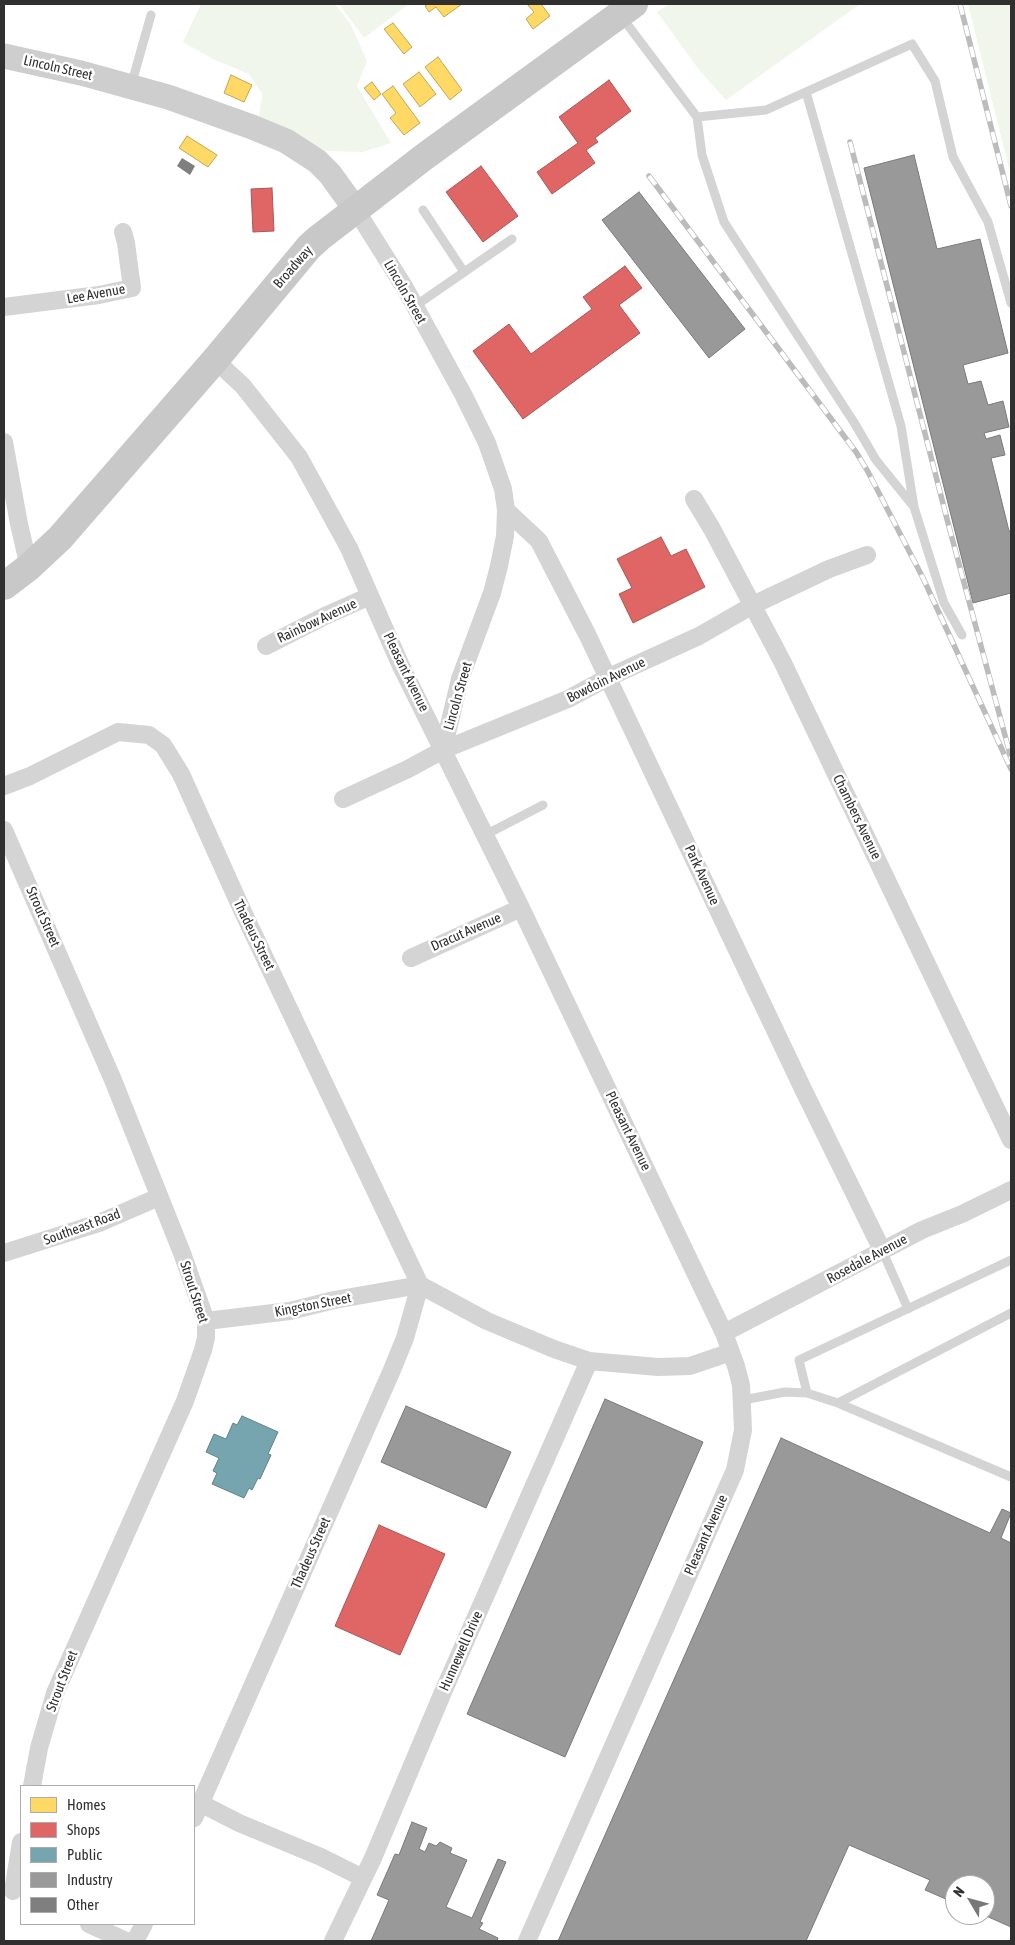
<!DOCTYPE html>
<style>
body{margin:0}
#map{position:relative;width:1015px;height:1945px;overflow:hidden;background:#fff;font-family:"Asap Condensed",sans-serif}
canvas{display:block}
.frame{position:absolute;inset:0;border:5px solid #303030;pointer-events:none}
.legend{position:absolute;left:20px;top:1785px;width:175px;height:140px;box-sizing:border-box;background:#fff;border:1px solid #acacac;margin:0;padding:6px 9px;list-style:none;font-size:15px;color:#303030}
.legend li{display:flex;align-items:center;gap:10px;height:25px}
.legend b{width:25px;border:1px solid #acacac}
.north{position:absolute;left:945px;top:1875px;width:50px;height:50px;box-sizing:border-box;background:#fff;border:1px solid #acacac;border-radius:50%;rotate:307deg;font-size:14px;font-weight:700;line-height:20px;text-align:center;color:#303030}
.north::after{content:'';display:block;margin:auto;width:18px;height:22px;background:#787878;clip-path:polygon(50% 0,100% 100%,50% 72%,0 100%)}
</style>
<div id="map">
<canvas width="1015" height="1945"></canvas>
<div class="frame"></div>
<ul class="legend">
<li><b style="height:14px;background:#ffd966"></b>Homes</li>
<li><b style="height:14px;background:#e06666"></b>Shops</li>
<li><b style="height:14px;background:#76a5af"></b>Public</li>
<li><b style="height:14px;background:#999"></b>Industry</li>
<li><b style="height:14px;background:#7f7f7f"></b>Other</li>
</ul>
<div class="north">N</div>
</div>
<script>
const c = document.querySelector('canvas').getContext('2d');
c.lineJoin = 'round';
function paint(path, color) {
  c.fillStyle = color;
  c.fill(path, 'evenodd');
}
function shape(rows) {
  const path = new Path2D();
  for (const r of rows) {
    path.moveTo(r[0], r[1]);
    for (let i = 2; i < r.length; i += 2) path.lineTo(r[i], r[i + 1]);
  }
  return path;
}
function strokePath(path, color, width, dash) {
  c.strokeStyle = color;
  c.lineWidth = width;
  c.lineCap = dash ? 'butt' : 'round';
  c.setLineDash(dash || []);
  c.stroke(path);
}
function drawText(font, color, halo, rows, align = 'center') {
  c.font = font + ' "Asap Condensed",sans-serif';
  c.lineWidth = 5;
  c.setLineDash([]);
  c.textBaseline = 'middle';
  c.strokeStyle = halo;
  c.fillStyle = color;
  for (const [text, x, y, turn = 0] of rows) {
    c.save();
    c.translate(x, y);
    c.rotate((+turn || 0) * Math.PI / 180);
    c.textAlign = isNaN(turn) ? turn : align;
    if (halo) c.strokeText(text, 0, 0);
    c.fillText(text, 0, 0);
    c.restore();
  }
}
paint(shape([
 [201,4,335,4,351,25,367,61,357,86,391,143,363,152,326,151,259,117,262,94,249,74,213,59,183,42],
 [339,4,409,4,364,38],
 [669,4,860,4,726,100,700,71,657,12],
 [968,4,1011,4,1011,176]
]), '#f1f6ec');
const homes = shape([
 [428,4,462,4,444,17,436,7,429,12,425,6,428,4],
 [527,4,541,4,550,16,533,29,526,19,534,12,527,4],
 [393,23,412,47,404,54,384,29,393,23],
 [438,57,462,90,450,100,425,67,438,57],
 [419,72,436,94,420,107,403,84,419,72],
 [231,75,252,85,244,102,224,93,231,75],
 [372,82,381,94,374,100,364,88,372,82],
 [393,86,420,123,404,135,390,118,396,113,382,94,393,86],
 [187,136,217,155,208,167,179,148,187,136]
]);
paint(homes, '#ffd966');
strokePath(homes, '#c1a656', 1);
const shops = shape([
 [609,80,631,111,595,138,598,142,586,150,595,163,552,194,537,172,578,143,559,117,609,80],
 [481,166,518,216,483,242,446,192,481,166],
 [272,188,274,231,253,232,251,189,272,188],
 [625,266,642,288,619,305,640,333,523,419,473,351,509,324,531,354,592,309,583,297,625,266],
 [661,537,671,556,686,549,705,587,633,623,619,594,632,588,617,559,661,537],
 [379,1525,445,1554,400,1655,335,1626,379,1525]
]);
paint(shops, '#e06666');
strokePath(shops, '#ab5656', 1);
const public = shape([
 [242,1416,278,1432,268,1454,271,1455,260,1479,258,1478,252,1490,249,1488,244,1498,212,1484,217,1473,213,1471,219,1458,206,1452,214,1434,226,1439,233,1423,237,1425,242,1416]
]);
paint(public, '#76a5af');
strokePath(public, '#618289', 1);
const industry = shape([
 [914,155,937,249,980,239,1008,353,963,365,968,384,981,381,988,405,1003,401,1009,427,984,433,986,439,1000,435,1005,455,991,458,1009,531,1011,531,1011,593,973,603,864,168,914,155],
 [639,192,745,329,709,358,602,220,639,192],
 [605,1399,703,1442,565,1757,467,1714,605,1399],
 [406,1406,511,1452,486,1508,381,1462,406,1406],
 [781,1438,990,1533,1002,1509,1011,1513,1001,1538,1011,1543,1011,1927,984,1915,985,1915,985,1885,955,1885,955,1903,925,1890,930,1880,849,1845,806,1941,558,1941,781,1438],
 [412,1822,427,1828,419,1849,425,1852,429,1843,436,1846,440,1842,452,1848,450,1853,467,1860,446,1907,472,1918,498,1859,506,1862,480,1922,483,1923,479,1929,498,1938,497,1941,371,1941,389,1900,377,1895,395,1854,399,1855,412,1822]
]);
paint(industry, '#999');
strokePath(industry, '#7a7a7a', 1);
paint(shape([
 [182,158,195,166,190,175,177,166]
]), '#7f7f7f');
strokePath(shape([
 [621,16,697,117,702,155,724,222,855,424,876,460,914,507],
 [131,86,151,15],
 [806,92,901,426,914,507,944,603,962,635],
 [697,117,766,110,912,44,935,81,953,157,988,222,1011,303],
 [423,210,464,272],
 [415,306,512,239],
 [485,835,543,805],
 [882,1250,908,1309],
 [807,1393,799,1360,1011,1260],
 [743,1400,785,1392,807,1393,838,1403,1011,1477],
 [838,1403,1011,1313]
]), '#d4d4d4', 9);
strokePath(shape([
 [356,210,405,288,464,396,487,443,503,489,506,510,505,536,499,566,492,593,460,679,443,750],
 [4,307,99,295,132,288,126,243,123,232],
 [215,360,243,386,299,457,349,548,401,666,521,908,724,1333,736,1366,741,1385,743,1430,735,1470,527,1941],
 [4,442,19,524,29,567],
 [694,499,712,529,782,661,1011,1140],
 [506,510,539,541,587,634,802,1087,882,1250],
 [266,646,325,616,370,596],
 [4,786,30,776,118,732,149,735,163,745,181,774,243,912,420,1285,405,1338,392,1370,194,1818],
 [343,799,408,769,443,750,568,699,607,678,699,636,753,605,829,569,867,555],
 [4,830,113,1080,182,1253,206,1321,206,1338,203,1350,185,1401,55,1693,39,1748,32,1786],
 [411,958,521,908],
 [4,1253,99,1223,159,1197],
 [206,1321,290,1311,334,1300,420,1285,487,1321,554,1349,589,1361,658,1367,690,1366,731,1352],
 [724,1333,922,1230,962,1214,1011,1190],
 [200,1803,239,1823,321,1857,363,1878],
 [13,1891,21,1842],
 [89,1924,126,1941],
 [135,1941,144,1924],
 [333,1941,373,1858,443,1692,589,1361]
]), '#d4d4d4', 18);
strokePath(shape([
 [4,56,81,73,168,97,252,127,286,141,317,161,330,174,356,210]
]), '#cecece', 25);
strokePath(shape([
 [4,586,29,567,60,538,215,360,309,247,319,238,424,157,634,4]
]), '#c8c8c8', 28);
const rail = shape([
 [960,4,1011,206],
 [850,142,948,523,1010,754],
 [649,176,856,452,867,470,923,578,1011,769]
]);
strokePath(rail, '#bcbcbc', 5.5);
strokePath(rail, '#fff', 4, [11]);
drawText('14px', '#303030', '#fff', [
 ["Lincoln Street",58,68,13],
 ["Broadway",293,267,-49],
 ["Lincoln Street",405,292,60],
 ["Lee Avenue",96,294,-10],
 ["Rainbow Avenue",317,621,-25],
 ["Pleasant Avenue",406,672,64],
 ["Bowdoin Avenue",606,680,-26],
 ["Lincoln Street",458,696,-74],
 ["Chambers Avenue",857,817,64],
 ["Park Avenue",702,875,65],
 ["Strout Street",43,917,66],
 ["Dracut Avenue",466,932,-24],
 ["Thadeus Street",254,935,64],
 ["Pleasant Avenue",628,1131,64],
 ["Southeast Road",82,1227,-20],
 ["Rosedale Avenue",867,1259,-28],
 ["Strout Street",194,1292,72],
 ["Kingston Street",313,1305,-11],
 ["Pleasant Avenue",706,1535,-66],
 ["Thadeus Street",311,1553,-66],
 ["Hunnewell Drive",461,1651,-66],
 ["Strout Street",62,1681,-69]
]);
</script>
